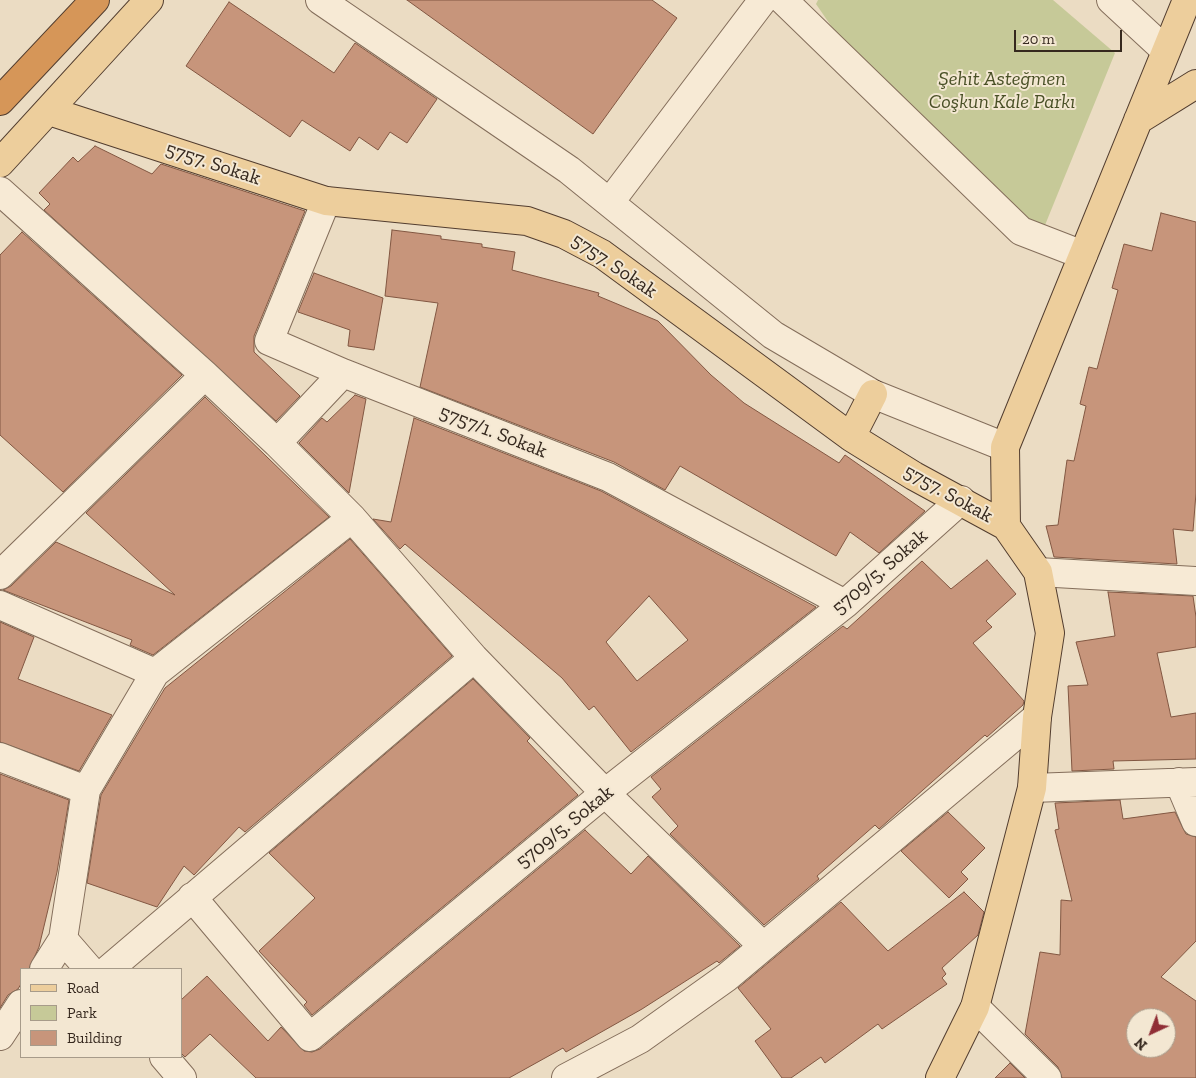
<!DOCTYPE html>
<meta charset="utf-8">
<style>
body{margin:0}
#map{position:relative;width:1196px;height:1078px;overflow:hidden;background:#ebdcc3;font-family:"Zilla Slab",serif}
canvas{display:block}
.legend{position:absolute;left:20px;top:968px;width:162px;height:90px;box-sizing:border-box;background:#f3e7d2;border:1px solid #a79b8a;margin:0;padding:6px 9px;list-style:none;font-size:15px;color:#35281e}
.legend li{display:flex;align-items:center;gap:10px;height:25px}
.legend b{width:25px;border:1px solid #a79b8a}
.north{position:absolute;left:1126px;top:1008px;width:50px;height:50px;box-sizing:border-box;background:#f3e7d2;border:1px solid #a79b8a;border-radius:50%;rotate:223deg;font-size:14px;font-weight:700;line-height:20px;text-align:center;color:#35281e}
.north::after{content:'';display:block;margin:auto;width:18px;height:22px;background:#902e36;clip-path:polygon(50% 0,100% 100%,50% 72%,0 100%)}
.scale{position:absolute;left:1014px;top:30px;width:108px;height:22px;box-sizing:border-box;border:2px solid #35281e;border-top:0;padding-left:6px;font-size:15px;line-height:18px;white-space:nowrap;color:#35281e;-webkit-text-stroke:4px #f3e7d2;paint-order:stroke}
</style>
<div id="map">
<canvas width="1196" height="1078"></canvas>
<ul class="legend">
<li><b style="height:6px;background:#edce9c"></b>Road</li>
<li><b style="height:14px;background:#c6c998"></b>Park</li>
<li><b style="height:14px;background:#c7957b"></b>Building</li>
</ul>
<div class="north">N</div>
<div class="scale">20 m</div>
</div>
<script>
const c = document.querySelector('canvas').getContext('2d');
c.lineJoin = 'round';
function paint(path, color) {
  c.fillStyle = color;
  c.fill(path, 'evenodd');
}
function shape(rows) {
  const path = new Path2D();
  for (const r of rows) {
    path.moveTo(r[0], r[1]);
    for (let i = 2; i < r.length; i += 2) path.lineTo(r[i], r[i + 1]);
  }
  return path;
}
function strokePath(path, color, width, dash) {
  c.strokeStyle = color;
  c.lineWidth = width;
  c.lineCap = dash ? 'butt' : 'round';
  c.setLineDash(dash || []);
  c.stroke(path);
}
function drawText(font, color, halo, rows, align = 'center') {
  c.font = font + ' "Zilla Slab",serif';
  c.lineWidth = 4;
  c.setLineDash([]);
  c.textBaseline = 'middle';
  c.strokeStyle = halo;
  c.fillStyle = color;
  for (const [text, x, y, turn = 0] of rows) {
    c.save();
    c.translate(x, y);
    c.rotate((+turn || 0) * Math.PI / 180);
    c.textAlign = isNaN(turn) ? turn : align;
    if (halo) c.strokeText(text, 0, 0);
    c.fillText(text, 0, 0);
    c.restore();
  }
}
paint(shape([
 [818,0,1053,0,1115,53,1043,230,1003,213,891,113,816,4]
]), '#c6c998');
const building = shape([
 [407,0,652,0,677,18,593,134,407,0],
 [229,2,334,73,355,43,437,99,407,143,390,132,378,150,359,137,350,151,302,120,290,137,186,66,229,2],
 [95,146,152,174,161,164,305,211,254,336,254,352,300,396,276,421,44,210,50,204,39,193,73,157,78,162,95,146],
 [1161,213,1196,222,1196,493,1193,531,1173,529,1177,564,1054,557,1046,526,1058,525,1067,460,1074,461,1086,406,1080,404,1089,367,1097,369,1118,290,1112,288,1124,244,1152,251,1161,213],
 [392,230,441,236,441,239,482,244,482,247,515,252,512,270,599,293,598,296,658,321,711,375,744,403,839,463,845,455,925,511,879,553,850,532,836,556,680,466,665,490,614,462,420,387,438,303,385,296,392,230],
 [22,232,182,375,63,492,0,435,0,255,22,232],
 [314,273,383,298,374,350,348,346,350,330,298,312,314,273],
 [355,395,366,399,349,493,299,443,322,418,327,422,355,395],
 [205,397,329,517,153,655,130,645,132,640,3,590,11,586,56,542,175,595,86,513,205,397],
 [414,418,601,491,816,607,631,752,594,706,589,710,562,678,405,544,400,549,373,519,391,522,414,418],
 [649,596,688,640,637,681,606,642,649,596],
 [350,539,452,656,245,832,239,827,194,875,184,866,157,907,87,883,101,795,165,688,350,539],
 [987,560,1016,594,986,621,992,627,973,643,1024,701,1023,705,987,737,985,735,879,829,875,825,817,876,819,879,764,925,670,834,678,826,652,797,661,789,651,777,843,626,847,629,922,561,951,589,987,560],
 [1108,592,1193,596,1196,617,1196,647,1157,653,1171,717,1196,713,1196,759,1113,761,1114,769,1072,771,1068,686,1088,685,1076,642,1115,636,1108,592],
 [0,622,34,637,18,679,112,715,79,771,0,742,0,622],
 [473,679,530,738,527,741,578,795,312,1015,304,1005,307,1002,259,951,315,898,269,853,473,679],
 [0,774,69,800,57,872,39,947,29,969,21,969,21,984,18,989,8,995,0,1008,0,774],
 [1120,800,1123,819,1175,812,1186,834,1196,837,1196,941,1161,977,1196,1001,1196,1078,1062,1078,1058,1067,1025,1034,1040,952,1060,955,1061,900,1072,901,1055,830,1059,829,1055,803,1120,800],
 [1136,1018,1166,1018,1166,1048,1136,1048,1136,1018],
 [948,812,985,848,961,872,968,879,949,898,901,851,948,812],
 [585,830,631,874,648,856,740,946,719,963,717,961,642,1009,566,1052,563,1048,509,1078,256,1078,210,1034,185,1057,181,1053,181,1000,207,976,268,1041,281,1027,304,1051,312,1052,320,1049,585,830],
 [964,892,984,912,978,935,942,968,946,974,942,978,947,984,882,1029,878,1024,825,1063,821,1057,791,1078,782,1078,755,1041,771,1029,738,988,841,902,888,951,964,892],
 [1010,1063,1025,1078,995,1078,1010,1063]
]);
paint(building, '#c7957b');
strokePath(building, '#825742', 1);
const minor = shape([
 [320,0,569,170,773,335,873,394,1005,447],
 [783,0,1021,231,1083,255],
 [1111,0,1165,50],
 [0,191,205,375,277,443,352,518,474,658,605,793,763,946],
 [326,201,269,341,343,373,608,477,845,604],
 [610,202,763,0],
 [277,443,343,373],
 [1038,572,1196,581],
 [0,575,205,375],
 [0,605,155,673,86,790,63,939,44,969],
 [155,673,352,518],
 [0,757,86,790],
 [1179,782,1196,822],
 [1032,788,1196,782],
 [192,897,310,1037,605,793,845,604,961,500],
 [63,939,89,969],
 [109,969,474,658],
 [975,1007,1047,1078],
 [0,1036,21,1004],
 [164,1057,182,1078],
 [566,1078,640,1039,727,977,1037,717]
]);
const major = shape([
 [49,111,326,201,527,221,564,234,602,254,851,437,914,476,1006,526],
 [1138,120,1196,84],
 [0,163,149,0],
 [851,437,873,394],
 [940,1078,975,1007,1032,788,1037,717,1050,633,1038,572,1006,526,1005,447,1187,0]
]);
const highway = shape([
 [0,101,95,0]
]);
strokePath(minor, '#846e5b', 30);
strokePath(major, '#523d2f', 30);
strokePath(highway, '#523d2f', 30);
strokePath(minor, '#f7ead5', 28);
strokePath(major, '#edce9c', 28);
strokePath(highway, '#d69658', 28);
drawText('italic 20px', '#495026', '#f3e7d2', [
 ["Şehit Asteğmen",1002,79],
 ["Coşkun Kale Parkı",1002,102]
]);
drawText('20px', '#35281e', '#f3e7d2', [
 ["5757. Sokak",213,164,18],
 ["5757. Sokak",614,266,34],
 ["5757/1. Sokak",493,432,21],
 ["5757. Sokak",948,494,29],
 ["5709/5. Sokak",880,572,-41],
 ["5709/5. Sokak",565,827,-39]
]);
</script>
